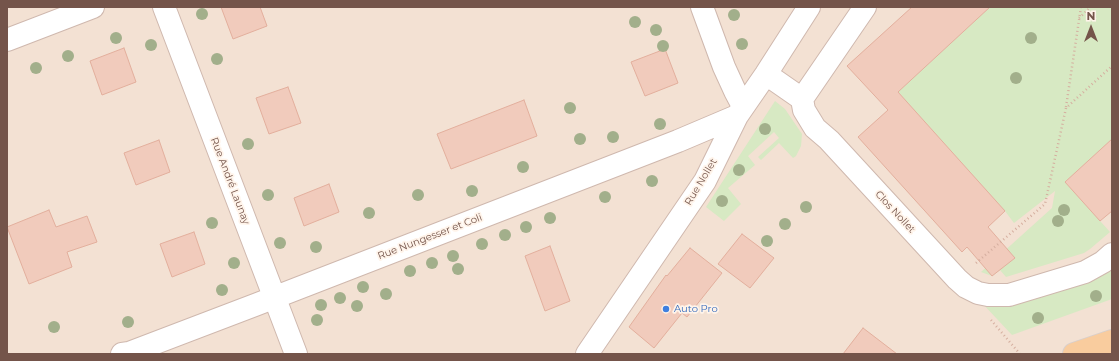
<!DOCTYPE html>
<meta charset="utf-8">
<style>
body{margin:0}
#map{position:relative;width:1119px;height:361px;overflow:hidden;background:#fcf0e4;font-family:Montserrat,sans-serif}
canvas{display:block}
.frame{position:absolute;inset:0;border:8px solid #74544a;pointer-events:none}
.north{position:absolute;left:1071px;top:8px;width:40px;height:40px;-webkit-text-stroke:3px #fff4ea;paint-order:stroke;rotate:0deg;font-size:11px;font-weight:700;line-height:16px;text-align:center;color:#74544a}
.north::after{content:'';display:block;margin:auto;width:14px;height:18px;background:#74544a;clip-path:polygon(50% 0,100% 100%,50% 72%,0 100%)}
</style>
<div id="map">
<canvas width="1119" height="361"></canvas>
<div class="frame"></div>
<div class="north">N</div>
</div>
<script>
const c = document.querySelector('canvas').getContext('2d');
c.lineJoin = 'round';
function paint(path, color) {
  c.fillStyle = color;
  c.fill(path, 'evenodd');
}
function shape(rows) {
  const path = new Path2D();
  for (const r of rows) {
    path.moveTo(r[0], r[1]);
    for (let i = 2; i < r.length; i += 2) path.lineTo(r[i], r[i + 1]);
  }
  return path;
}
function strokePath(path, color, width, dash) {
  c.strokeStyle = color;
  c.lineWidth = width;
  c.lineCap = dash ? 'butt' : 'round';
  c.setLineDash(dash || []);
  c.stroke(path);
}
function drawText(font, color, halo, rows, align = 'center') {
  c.font = font + ' Montserrat,sans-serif';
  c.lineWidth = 3.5;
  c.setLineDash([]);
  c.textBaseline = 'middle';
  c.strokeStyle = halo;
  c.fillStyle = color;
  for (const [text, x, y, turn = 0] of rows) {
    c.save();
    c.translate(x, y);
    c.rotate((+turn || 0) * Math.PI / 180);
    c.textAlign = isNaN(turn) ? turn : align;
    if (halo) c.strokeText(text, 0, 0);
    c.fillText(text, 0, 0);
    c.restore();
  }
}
paint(shape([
 [7,7,1112,7,1112,354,7,354]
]), '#f3e1d3');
paint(shape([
 [990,7,1112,7,1112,139,1065,182,1110,232,1090,249,1084,253,1006,277,1000,270,992,276,981,272,1052,208,1055,191,1014,223,1005,211,898,92],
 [775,101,785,109,802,134,801,146,796,156,793,158,779,143,761,160,758,157,779,138,774,132,748,156,755,165,728,188,741,204,724,221,706,207],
 [1112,264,1112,299,1012,335,982,303]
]), '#d7e9c3');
const building = shape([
 [221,7,260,7,267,26,233,39,221,7],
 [912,7,990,7,898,92,1005,211,988,227,1015,258,992,276,967,247,962,252,858,137,888,110,847,66,912,7],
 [124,48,136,82,102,95,90,61,124,48],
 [665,49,678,83,645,96,631,62,665,49],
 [288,87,301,123,269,134,256,98,288,87],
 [524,100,537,136,451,169,437,134,524,100],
 [1112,139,1112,211,1100,221,1065,182,1112,139],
 [159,140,170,172,136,185,124,153,159,140],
 [329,184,339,212,304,226,294,198,329,184],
 [49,210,56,227,87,216,97,242,67,252,72,267,29,284,7,227,49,210],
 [194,232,205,264,172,277,160,244,194,232],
 [742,234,774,258,750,288,718,264,742,234],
 [550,246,570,301,545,311,525,256,550,246],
 [690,248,722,273,687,317,682,313,654,348,629,327,666,275,667,276,690,248],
 [863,328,897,354,843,354,863,328]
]);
paint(building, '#f1cbbc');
strokePath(building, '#e3af9d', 1);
const minor = shape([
 [164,7,296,354],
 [702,7,724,67,735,91,743,106],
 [865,7,802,99,804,110,815,128,829,140,957,279,966,287,978,293,988,295,1009,295,1085,272,1103,262,1112,254],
 [7,40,93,7],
 [766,74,802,99],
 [122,354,129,353,255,305,678,141,737,116],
 [587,354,705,181,737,116,766,74,809,7]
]);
const primary = shape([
 [1074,354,1112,341]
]);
strokePath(minor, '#cfb8ae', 24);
strokePath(primary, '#d8cfcc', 24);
strokePath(shape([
 [1079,18,1091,7],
 [1066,107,1081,7],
 [976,263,1045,204,1066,108,1112,66],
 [991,320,1020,354]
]), '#d5ae9f', 2.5, [1, 3]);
strokePath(minor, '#fff', 22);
strokePath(primary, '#f9cc9e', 22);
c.fillStyle = '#a2af8b';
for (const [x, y] of [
 [202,14],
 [734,15],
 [635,22],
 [656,30],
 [116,38],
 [1031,38],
 [742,44],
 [151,45],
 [663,46],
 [68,56],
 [217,59],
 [36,68],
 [1016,78],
 [570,108],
 [660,124],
 [765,129],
 [613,137],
 [580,139],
 [248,144],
 [523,167],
 [739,170],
 [652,181],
 [472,191],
 [268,195],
 [418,195],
 [605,197],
 [722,201],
 [806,207],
 [1064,210],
 [369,213],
 [550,218],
 [1058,221],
 [212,223],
 [785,224],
 [526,227],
 [505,235],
 [767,241],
 [280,243],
 [482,244],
 [316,247],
 [453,256],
 [234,263],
 [432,263],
 [458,269],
 [410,271],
 [363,287],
 [222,290],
 [386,294],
 [1096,296],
 [340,298],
 [321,305],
 [357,306],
 [1038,318],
 [317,320],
 [128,322],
 [54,327]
]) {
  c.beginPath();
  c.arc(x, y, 6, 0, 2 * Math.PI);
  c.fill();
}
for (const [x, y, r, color] of [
 [666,309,4,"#3f7fe0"]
]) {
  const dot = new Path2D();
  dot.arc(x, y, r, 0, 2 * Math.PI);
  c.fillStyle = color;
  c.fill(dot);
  strokePath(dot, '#fff4ea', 1.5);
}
drawText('10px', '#74544a', '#fff4ea', [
 ["Rue André Launay",230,181,69],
 ["Rue Nollet",701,182,-59],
 ["Clos Nollet",895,212,47],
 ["Rue Nungesser et Coli",430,237,-21]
]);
drawText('10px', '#366cbe', '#fff4ea', [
 ["Auto Pro",674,309]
], 'left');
</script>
